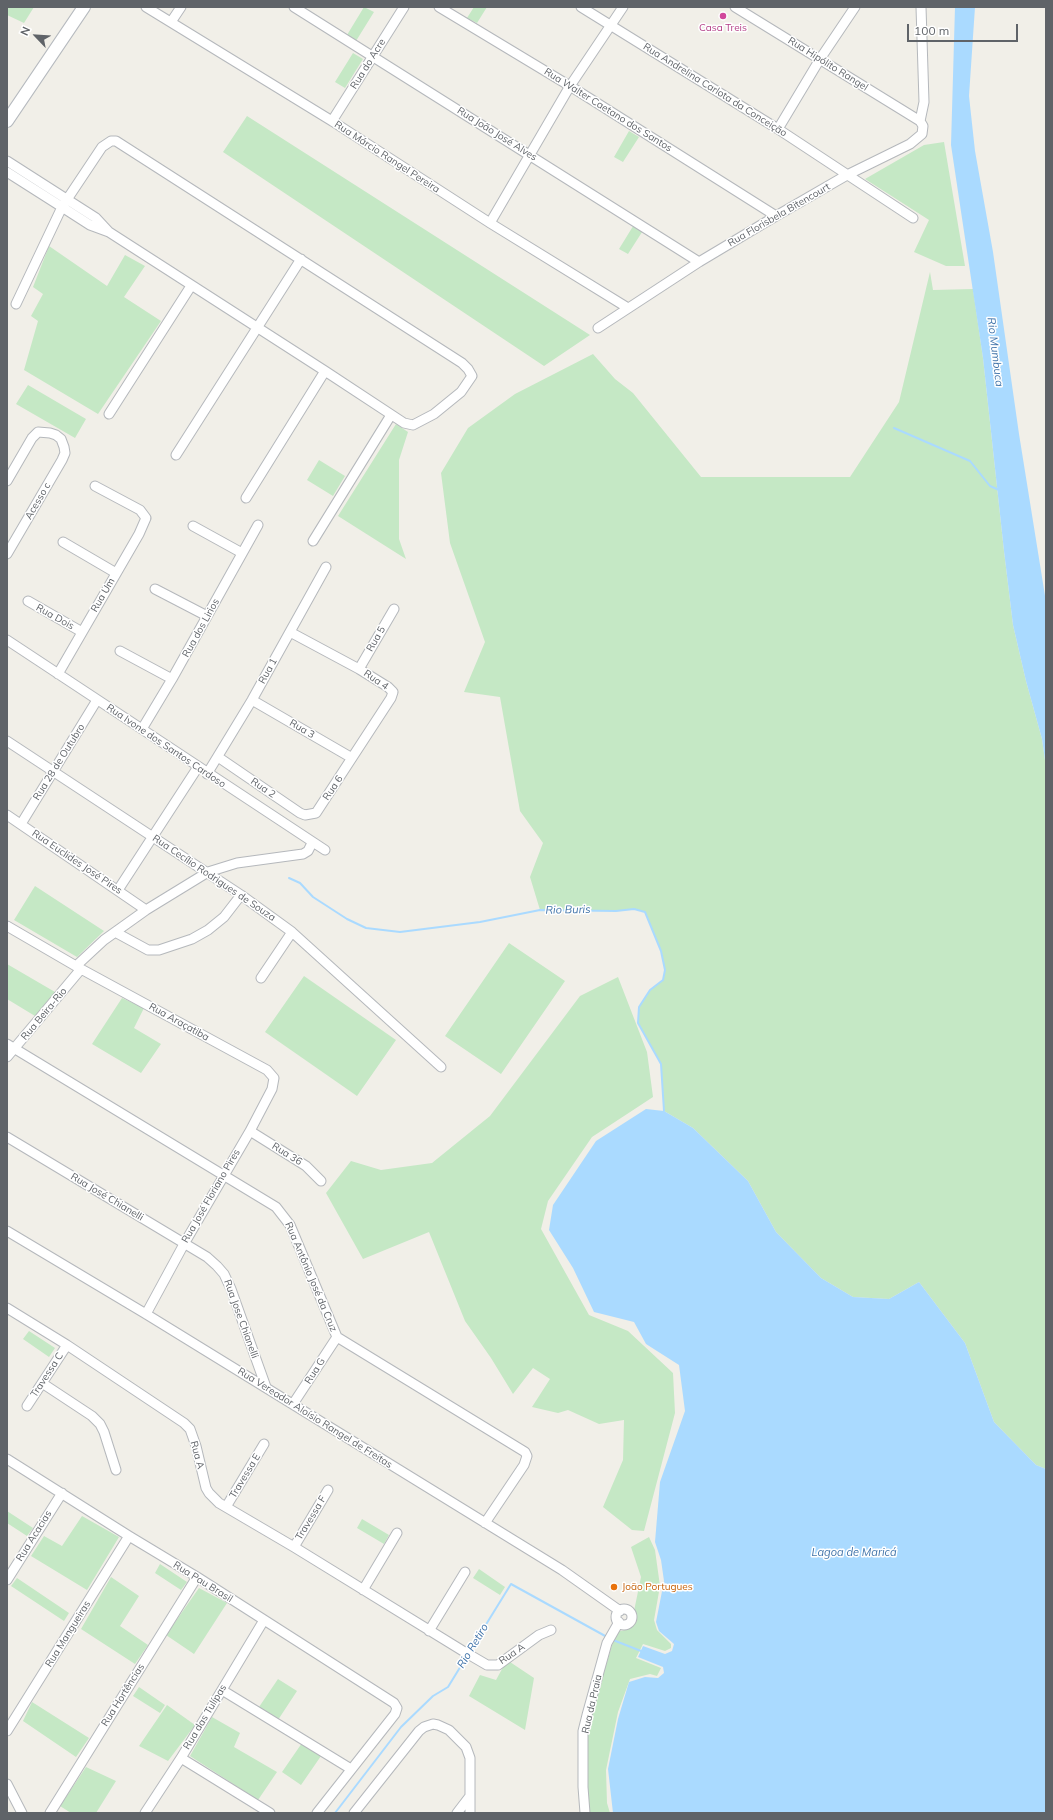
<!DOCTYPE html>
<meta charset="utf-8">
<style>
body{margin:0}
#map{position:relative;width:1053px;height:1820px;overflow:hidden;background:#f1efe8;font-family:Mulish,sans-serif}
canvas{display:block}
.frame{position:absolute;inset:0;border:8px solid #5f6368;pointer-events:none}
.north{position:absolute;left:16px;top:16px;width:40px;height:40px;-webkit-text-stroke:3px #fff;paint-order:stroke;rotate:295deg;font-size:11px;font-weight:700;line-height:16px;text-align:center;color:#5f6368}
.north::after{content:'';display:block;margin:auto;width:14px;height:18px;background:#5f6368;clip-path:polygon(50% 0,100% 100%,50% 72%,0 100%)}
.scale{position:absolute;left:907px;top:24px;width:111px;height:18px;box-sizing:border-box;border:2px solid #5f6368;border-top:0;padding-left:5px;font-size:12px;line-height:14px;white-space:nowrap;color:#5f6368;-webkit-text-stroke:3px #fff;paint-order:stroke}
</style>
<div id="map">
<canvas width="1053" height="1820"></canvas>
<div class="frame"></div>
<div class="north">N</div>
<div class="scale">100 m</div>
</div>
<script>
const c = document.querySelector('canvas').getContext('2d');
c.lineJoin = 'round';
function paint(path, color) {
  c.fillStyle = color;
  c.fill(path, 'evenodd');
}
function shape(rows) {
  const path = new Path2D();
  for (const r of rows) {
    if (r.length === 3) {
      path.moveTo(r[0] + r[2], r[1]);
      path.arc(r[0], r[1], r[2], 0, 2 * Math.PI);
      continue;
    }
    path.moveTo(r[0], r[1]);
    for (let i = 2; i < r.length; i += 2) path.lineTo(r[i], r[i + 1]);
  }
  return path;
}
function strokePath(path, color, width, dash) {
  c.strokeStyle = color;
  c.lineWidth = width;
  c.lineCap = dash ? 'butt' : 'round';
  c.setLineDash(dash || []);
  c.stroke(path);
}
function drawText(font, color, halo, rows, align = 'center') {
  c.font = font + ' Mulish,sans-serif';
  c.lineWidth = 3;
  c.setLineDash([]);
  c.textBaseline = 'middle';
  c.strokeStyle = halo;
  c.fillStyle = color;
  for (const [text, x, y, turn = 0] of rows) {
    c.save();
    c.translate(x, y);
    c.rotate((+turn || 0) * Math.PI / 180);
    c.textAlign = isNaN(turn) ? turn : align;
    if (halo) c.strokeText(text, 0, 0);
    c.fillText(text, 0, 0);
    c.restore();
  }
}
paint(shape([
 [7,7,34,7,24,23,7,15],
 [364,7,374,12,356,41,347,35],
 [474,7,487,7,477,23,467,18],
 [353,53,363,59,345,88,335,82],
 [247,116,590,335,544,366,223,152],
 [629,131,639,137,623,162,614,157],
 [944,142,965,266,946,266,914,252,929,220,865,179,924,145],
 [635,223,644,229,628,254,619,249],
 [49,246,107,286,125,255,145,266,124,297,161,321,98,414,24,370,38,321,31,316,43,294,33,287],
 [930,272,933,290,973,289,983,358,1004,551,1013,625,1026,681,1042,739,1046,767,1046,1469,1036,1465,994,1422,965,1343,919,1282,889,1299,853,1297,821,1278,776,1232,748,1181,693,1128,664,1111,661,1064,638,1023,639,1007,650,990,663,980,665,970,661,951,645,912,634,909,616,911,540,910,530,877,543,843,520,811,500,697,464,692,485,642,450,543,441,473,468,428,515,394,593,354,615,379,633,393,701,477,850,477,899,402],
 [28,385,86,419,75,438,16,404],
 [396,424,408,432,399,460,399,539,406,559,338,516],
 [319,460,345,476,333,496,307,480],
 [35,886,104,931,77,957,14,920],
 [509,943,565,981,501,1074,445,1036],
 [7,964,55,992,35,1016,7,999],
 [304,976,396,1040,357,1096,265,1032],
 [618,977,647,1052,653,1097,592,1137,548,1201,541,1229,589,1315,628,1331,673,1373,675,1413,644,1531,632,1530,603,1507,623,1460,624,1420,599,1424,568,1410,558,1413,532,1407,550,1379,533,1368,513,1394,491,1358,465,1321,429,1232,363,1259,326,1193,351,1161,381,1170,432,1163,490,1116,580,996],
 [122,998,144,1008,134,1028,161,1044,141,1073,92,1044],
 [29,1331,55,1348,49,1357,23,1339],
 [7,1511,33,1528,27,1536,7,1523],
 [82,1516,119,1537,87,1590,31,1556,44,1536,62,1546],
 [362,1519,389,1535,384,1544,357,1528],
 [649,1537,655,1550,660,1586,654,1620,657,1630,671,1644,671,1648,665,1651,643,1644,636,1658,661,1668,657,1676,650,1674,630,1679,618,1712,606,1770,607,1803,610,1813,590,1813,586,1785,586,1731,616,1632,625,1630,634,1624,634,1611,641,1577,631,1547],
 [160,1564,187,1582,181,1590,155,1573],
 [479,1569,505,1587,500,1595,473,1578],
 [111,1577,139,1596,120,1626,148,1645,135,1664,81,1629],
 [17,1578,69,1613,64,1621,11,1586],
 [199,1588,227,1603,194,1654,166,1635],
 [507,1660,534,1678,525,1730,469,1696,480,1675,496,1680],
 [278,1679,297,1691,278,1720,259,1707],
 [139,1687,165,1705,160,1713,133,1696],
 [32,1702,89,1738,76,1757,23,1721],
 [167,1705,195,1725,168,1761,139,1746],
 [212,1717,240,1733,234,1747,277,1772,258,1800,190,1756],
 [302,1743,321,1756,301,1785,282,1772],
 [86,1767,116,1781,96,1813,71,1813,60,1806]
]), '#c5e8c5');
paint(shape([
 [955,7,975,7,969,96,975,151,993,252,1019,434,1046,602,1046,767,1042,739,1026,681,1013,625,1004,551,983,358,951,145],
 [646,1109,664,1111,693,1128,748,1181,776,1232,821,1278,853,1297,889,1299,919,1282,965,1343,994,1422,1036,1465,1046,1469,1046,1813,613,1813,608,1769,618,1719,629,1682,645,1677,658,1678,664,1673,663,1667,638,1657,643,1646,665,1654,672,1651,674,1644,659,1631,656,1622,664,1581,661,1560,655,1542,660,1482,685,1411,679,1365,646,1344,634,1322,594,1312,573,1268,549,1230,553,1205,596,1141]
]), '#aadaff');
strokePath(shape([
 [894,428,970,461,990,486,999,490],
 [289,878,300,883,313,897,347,919,366,928,400,932,480,922,540,910,616,911,634,909,645,912,661,951,665,970,663,980,650,990,639,1007,638,1023,661,1064,664,1111],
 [613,1640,641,1651],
 [469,1652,511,1584,607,1637],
 [335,1813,401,1727,433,1696,448,1687,467,1656]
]), '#aadaff', 2);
const minor = shape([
 [146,7,332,121,490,223,628,308],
 [294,7,699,262],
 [439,7,570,86,776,216],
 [581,7,778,129,913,218],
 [171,22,181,7],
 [332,121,404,7],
 [920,121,924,102,921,7],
 [778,129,820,59,855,7],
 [7,161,96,218,109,232],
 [7,172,62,207,90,225,109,232,325,371,404,423,413,425,434,414,461,392,472,376,468,369,462,363,116,141,111,141,102,147,62,207,16,304],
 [490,223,570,86,623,7],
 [598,328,699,262,776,216,847,175,910,144,922,134,923,126,920,121,735,7],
 [109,414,191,286],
 [176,455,301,259],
 [7,481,32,438,38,432,50,433,56,435,61,439,64,447,65,453,62,460,7,554],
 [246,498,325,371],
 [193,526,242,553],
 [313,541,391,415],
 [63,542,116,573],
 [155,589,207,616],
 [28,601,82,632],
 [7,640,325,850],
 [120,651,172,679],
 [359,669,394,609],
 [58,674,139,534,146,518,140,510,95,486],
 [252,700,352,758],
 [142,729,172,679,258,525],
 [7,741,241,895,292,932,441,1067],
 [218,757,300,813,305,815,316,813,391,698,393,692,388,687,359,669,290,632],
 [207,774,252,700,326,567],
 [7,815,146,910],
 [21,824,97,700],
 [118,890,198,767],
 [7,926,81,969,267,1070,274,1078,272,1089,250,1131,184,1244,146,1314],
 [115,932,148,950,159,950,192,939,208,930,224,917,241,895],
 [76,966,104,940,146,910,208,872,237,863,303,854,308,851,312,843],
 [261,978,292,932],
 [7,1044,276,1207,290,1225,337,1337,525,1452,527,1456,524,1465,485,1523],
 [7,1057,81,969],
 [250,1131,306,1166,321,1181],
 [7,1137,207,1257,217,1266,224,1274,231,1289,266,1387],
 [7,1231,146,1314,562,1570,620,1611],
 [7,1308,67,1345,184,1423,190,1429,196,1446,206,1488,209,1493,219,1503,294,1547,463,1651,487,1665,498,1665,539,1635,551,1630],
 [42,1383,92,1416,100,1424,104,1432,116,1470],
 [293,1404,337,1337],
 [27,1406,67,1345],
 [7,1459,129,1536,197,1577,394,1703,397,1708,395,1714,317,1813],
 [226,1507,264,1444],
 [294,1547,328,1490],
 [7,1580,62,1493],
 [363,1590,397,1533],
 [624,1617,8],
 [429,1631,465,1572],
 [222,1690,351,1769],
 [7,1731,129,1536],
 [181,1758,270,1813],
 [7,1784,22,1813],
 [50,1813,197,1577],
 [145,1813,181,1758,264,1620],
 [354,1813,419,1731,424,1727,433,1724,438,1725,449,1730,466,1747,470,1758,470,1813],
 [457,1813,470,1796],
 [585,1813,583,1787,583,1731,587,1715,607,1643,619,1622]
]);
const secondary = shape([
 [7,121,84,7]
]);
strokePath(minor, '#b5b8bc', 11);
strokePath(secondary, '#b6babf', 14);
strokePath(minor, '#fff', 9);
strokePath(secondary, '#fff', 12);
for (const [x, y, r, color] of [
 [723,16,4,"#d1479c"],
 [614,1587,4,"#e8710a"]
]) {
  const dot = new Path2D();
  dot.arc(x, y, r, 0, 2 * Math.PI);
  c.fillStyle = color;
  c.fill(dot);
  strokePath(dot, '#fff', 1.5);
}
drawText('10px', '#b23c85', '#fff', [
 ["Casa Treis",723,28]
]);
drawText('10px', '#5f6368', '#fff', [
 ["Rua do Acre",368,64,-58],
 ["Rua Hipólito Rangel",828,64,32],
 ["Rua Andrelina Carlota da Conceição",715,90,32],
 ["Rua Walter Caetano dos Santos",608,110,32],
 ["Rua João José Alves",497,134,32],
 ["Rua Márcio Rangel Pereira",387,157,33],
 ["Rua Florisbela Bitencourt",779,215,-30],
 ["Acesso c",38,501,-60],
 ["Rua Um",103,595,-60],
 ["Rua Dois",55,617,29],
 ["Rua dos Lirios",201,628,-61],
 ["Rua 5",376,639,-60],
 ["Rua 1",268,671,-61],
 ["Rua 4",376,680,34],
 ["Rua 3",302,729,30],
 ["Rua Ivone dos Santos Cardoso",166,746,34],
 ["Rua 28 de Outubro",59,762,-58],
 ["Rua 2",263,788,34],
 ["Rua 6",333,788,-56],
 ["Rua Euclides José Pires",77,862,34],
 ["Rua Cecílio Rodrigues de Souza",214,878,34],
 ["Rua Beira-Rio",44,1014,-50],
 ["Rua Araçatiba",179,1022,29],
 ["Rua 36",287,1154,32],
 ["Rua José Floriano Pires",211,1196,-60],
 ["Rua José Chianelli",107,1197,31],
 ["Rua Antônio José da Cruz",311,1277,67],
 ["Rua Jose Chianelli",241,1319,70],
 ["Rua G",315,1371,-57],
 ["Travessa C",47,1375,-57],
 ["Rua Vereador Aloísio Rangel de Freitas",315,1418,32],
 ["Rua A",197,1455,75],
 ["Travessa E",245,1476,-59],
 ["Travessa F",311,1518,-59],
 ["Rua Acacias",34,1536,-58],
 ["Rua Pau Brasil",203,1582,32],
 ["Rua Mangueiras",68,1634,-58],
 ["Rua A",512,1654,-34],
 ["Rua Hortências",123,1695,-58],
 ["Rua da Praia",592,1704,-77],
 ["Rua das Tulípas",205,1717,-59]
]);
drawText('10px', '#c56008', '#fff', [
 ["João Portugues",622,1587]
], 'left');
drawText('italic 11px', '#4174aa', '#fff', [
 ["Rio Mumbuca",995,352,83],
 ["Rio Buris",568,910,-1],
 ["Lagoa de Maricá",854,1553],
 ["Rio Retiro",473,1646,-59]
]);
</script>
